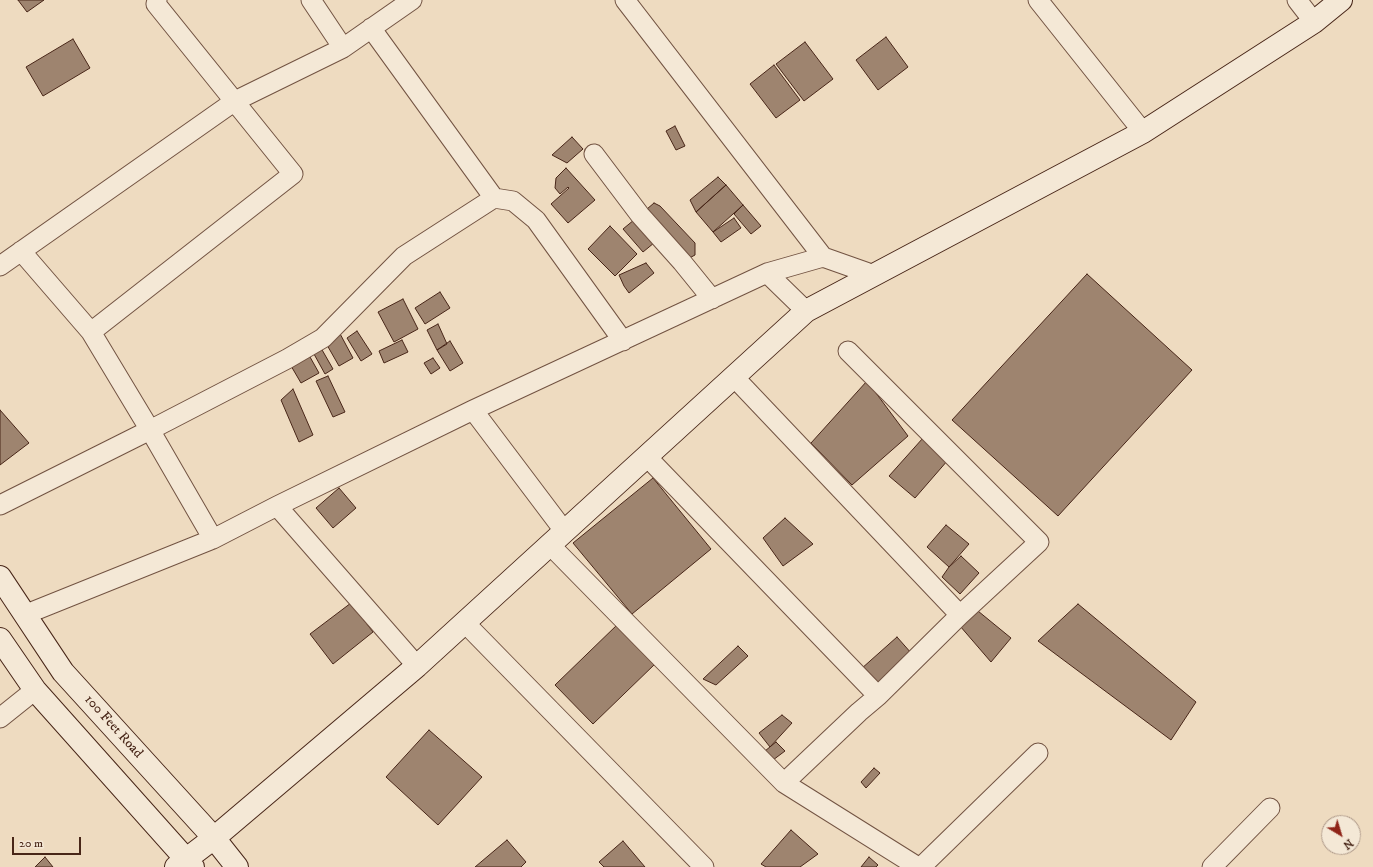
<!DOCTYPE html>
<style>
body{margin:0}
#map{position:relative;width:1373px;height:867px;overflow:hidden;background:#eedbc0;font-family:"IM FELL DW Pica",serif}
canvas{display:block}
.north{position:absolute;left:1321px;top:815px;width:40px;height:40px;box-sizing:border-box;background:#f4e8d6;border:1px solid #af9a8a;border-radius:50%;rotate:142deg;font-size:11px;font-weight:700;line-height:16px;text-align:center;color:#482618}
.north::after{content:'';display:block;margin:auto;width:14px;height:18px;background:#8f2418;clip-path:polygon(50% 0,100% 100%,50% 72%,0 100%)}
.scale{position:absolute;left:12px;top:837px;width:69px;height:18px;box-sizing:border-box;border:2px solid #482618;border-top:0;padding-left:5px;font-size:12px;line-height:14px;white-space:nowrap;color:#482618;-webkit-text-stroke:3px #f4e8d6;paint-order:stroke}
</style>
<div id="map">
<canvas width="1373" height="867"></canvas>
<div class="north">N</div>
<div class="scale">20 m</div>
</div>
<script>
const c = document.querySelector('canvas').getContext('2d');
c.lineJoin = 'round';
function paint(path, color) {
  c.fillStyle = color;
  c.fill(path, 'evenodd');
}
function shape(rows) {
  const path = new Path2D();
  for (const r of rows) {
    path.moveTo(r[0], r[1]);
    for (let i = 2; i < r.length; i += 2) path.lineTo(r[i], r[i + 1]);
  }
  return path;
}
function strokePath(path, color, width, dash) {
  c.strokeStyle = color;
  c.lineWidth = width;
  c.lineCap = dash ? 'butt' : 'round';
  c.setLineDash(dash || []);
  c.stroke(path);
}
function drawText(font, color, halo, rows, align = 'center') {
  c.font = font + ' "IM FELL DW Pica",serif';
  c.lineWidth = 3;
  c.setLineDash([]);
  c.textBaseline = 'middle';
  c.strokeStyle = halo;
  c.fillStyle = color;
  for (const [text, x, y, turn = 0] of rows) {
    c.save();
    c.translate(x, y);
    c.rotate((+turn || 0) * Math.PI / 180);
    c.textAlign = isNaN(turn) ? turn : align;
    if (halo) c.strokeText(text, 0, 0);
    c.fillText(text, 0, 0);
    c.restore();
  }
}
const building = shape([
 [18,0,44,0,27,12,18,0],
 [886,37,908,67,878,90,856,60,886,37],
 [73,39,90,68,43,96,26,67,73,39],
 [805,42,833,79,804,101,776,64,805,42],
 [774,65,800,100,776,118,750,84,774,65],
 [675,126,685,146,676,150,666,131,675,126],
 [572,137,583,149,567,163,552,155,572,137],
 [566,168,595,200,568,223,551,204,569,188,568,187,560,194,555,188,556,178,566,168],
 [718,177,726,185,696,212,690,200,718,177],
 [726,185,743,205,713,232,696,212,726,185],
 [654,203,660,206,695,243,695,255,682,262,640,215,654,203],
 [743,205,761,226,751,234,734,214,743,205],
 [640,215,660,238,643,252,623,229,640,215],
 [734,218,741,228,721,242,713,232,734,218],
 [610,226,637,254,615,276,588,249,610,226],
 [646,263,654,273,629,293,624,286,619,275,646,263],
 [1087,274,1192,370,1058,516,952,420,1087,274],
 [440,292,450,308,425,324,415,308,440,292],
 [403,299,418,329,394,342,378,312,403,299],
 [438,324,447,344,437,350,427,330,438,324],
 [338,330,353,358,339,366,323,338,338,330],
 [357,331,372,354,361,361,347,338,357,331],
 [402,340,408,352,384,363,379,351,402,340],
 [317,341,333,369,325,374,309,345,317,341],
 [450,341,463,363,450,371,437,350,450,341],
 [305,348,319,373,301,383,287,359,305,348],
 [433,358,440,368,431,374,424,363,433,358],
 [328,376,345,412,333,417,316,381,328,376],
 [867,381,908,436,852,485,811,443,867,381],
 [293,389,313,435,299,442,281,400,293,389],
 [0,410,29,443,0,465,0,410],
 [923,438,948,460,915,498,889,476,923,438],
 [653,478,711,549,632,614,573,543,653,478],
 [339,488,356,508,333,528,316,508,339,488],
 [785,518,813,544,783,566,763,538,785,518],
 [946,525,969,544,949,567,927,547,946,525],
 [961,556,979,573,960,594,942,577,949,567,961,556],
 [351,603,373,632,333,664,310,634,351,603],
 [1078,604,1196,702,1171,740,1038,641,1078,604],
 [978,611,1011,638,991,662,960,626,978,611],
 [618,624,656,663,593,724,555,685,618,624],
 [897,637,912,654,876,686,861,669,897,637],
 [738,646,748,656,716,685,703,679,738,646],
 [782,715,792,723,770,747,759,733,782,715],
 [429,730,482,777,438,825,386,777,429,730],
 [776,742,785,751,773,760,765,751,776,742],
 [874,768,880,773,866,788,861,782,874,768],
 [791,830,818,854,800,867,766,867,761,864,791,830],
 [507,840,526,862,521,867,475,867,507,840],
 [623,841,645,867,604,867,599,862,623,841],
 [45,857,53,867,35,867,45,857],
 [869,857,878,865,876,867,861,867,869,857]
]);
paint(building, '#9e846f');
strokePath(building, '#482618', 1);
const street = shape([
 [625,0,823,257,874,275],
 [1038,0,1143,132],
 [1297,0,1314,22],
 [371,28,494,198],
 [343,48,412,0],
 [594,154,640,215,682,262,712,299],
 [0,266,235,101,343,48,311,0],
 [767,273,823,257],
 [91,332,293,174,156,4,157,0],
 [734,377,960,615,1039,542,848,351],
 [473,410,565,532],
 [647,457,878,696],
 [0,505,150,430,91,332,21,251],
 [277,506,417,666],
 [213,539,150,430,287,359,323,338,404,256,494,198,513,201,536,220,623,341],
 [550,545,784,783,918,867],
 [24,615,213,539,277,506,473,410,767,273,806,311],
 [465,623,704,867],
 [0,718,35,690],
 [784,783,859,712,878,696,960,615],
 [921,867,1038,753],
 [1212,867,1270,808]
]);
const secondary = shape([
 [0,577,63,672,214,838,237,867],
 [0,639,35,690,193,867],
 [176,867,214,838,417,666,806,311,1143,132,1314,22,1341,0]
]);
strokePath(street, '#725342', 21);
strokePath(secondary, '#482618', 24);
strokePath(street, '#f4e8d6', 19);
strokePath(secondary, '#f4e8d6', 22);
drawText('14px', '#482618', '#f4e8d6', [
 ["100 Feet Road",113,727,48]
]);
</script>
